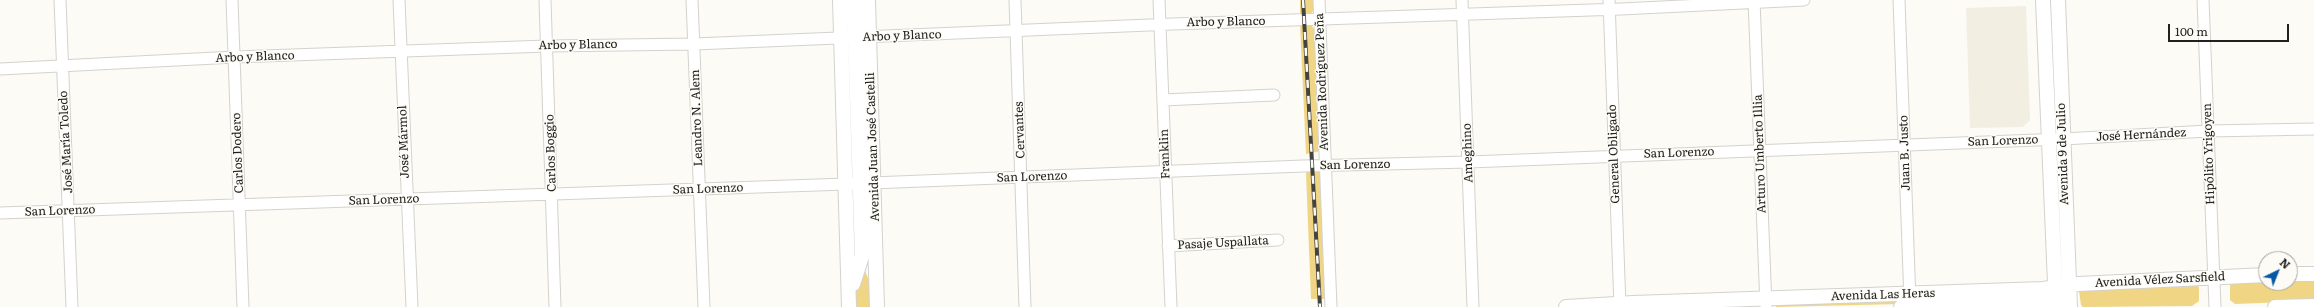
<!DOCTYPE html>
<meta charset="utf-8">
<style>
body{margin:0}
#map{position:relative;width:2314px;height:307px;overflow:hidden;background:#fcfbf5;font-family:Literata,serif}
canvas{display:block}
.north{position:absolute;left:2258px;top:251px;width:40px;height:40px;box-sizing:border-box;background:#fcfbf5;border:1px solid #a4a49f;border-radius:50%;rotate:43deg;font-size:11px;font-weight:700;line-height:16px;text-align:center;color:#21211f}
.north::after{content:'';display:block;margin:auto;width:14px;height:18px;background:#0558a6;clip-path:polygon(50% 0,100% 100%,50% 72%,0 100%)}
.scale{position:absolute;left:2168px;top:24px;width:121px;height:18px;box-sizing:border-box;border:2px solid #21211f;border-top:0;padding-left:5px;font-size:12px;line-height:14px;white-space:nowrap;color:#21211f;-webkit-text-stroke:3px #fcfbf5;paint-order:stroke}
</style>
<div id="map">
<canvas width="2314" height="307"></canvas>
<div class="north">N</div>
<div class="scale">100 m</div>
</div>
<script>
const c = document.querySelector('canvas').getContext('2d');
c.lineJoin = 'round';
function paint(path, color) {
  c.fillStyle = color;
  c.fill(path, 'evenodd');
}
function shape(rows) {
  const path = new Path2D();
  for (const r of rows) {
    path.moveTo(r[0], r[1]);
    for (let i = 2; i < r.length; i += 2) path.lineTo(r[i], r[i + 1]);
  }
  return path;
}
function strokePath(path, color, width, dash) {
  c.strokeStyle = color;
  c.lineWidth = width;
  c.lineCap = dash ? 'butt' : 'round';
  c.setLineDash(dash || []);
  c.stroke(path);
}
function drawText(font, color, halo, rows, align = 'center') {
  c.font = font + ' Literata,serif';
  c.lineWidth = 3;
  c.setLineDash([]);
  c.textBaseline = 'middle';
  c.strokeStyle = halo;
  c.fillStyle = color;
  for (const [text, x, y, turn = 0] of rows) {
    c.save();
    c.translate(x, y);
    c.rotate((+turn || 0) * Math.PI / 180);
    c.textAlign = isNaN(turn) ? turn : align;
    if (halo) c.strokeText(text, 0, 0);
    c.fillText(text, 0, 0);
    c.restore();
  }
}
paint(shape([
 [2026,6,2030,120,2023,127,1970,128,1966,8]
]), '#f2eee2');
paint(shape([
 [1300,0,1313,0,1313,11,1311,14,1300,15],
 [1300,25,1312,26,1316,33,1321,151,1306,154],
 [1318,169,1321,175,1325,299,1311,299,1306,173,1307,171],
 [863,266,873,290,873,307,855,307,855,291],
 [2314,276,2314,301,2235,304,2230,300,2230,284,2232,280,2266,278,2266,283,2290,283,2290,277],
 [2192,281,2199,287,2199,301,2192,306,2083,307,2081,305,2079,291,2084,286],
 [1900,298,1900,304,1776,307,1775,301]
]), '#f0d684');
const minor = shape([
 [60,0,72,307],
 [232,0,243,307],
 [399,0,412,307],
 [545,0,555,307],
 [692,0,704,307],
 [1015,0,1025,307],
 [1159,0,1171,307],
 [1319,0,1331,307],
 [1462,0,1473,307],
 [1609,0,1620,307],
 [1754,0,1766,307],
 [1899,0,1910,301],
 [2203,0,2215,307],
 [0,69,235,57,547,46,694,44,1173,24,1621,9,1804,0],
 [1163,100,1274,95],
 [0,213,846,184,1303,166,1469,162,2063,139,2208,131,2314,129],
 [1168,246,1278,240]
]);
const major = shape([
 [840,0,849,307],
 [868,0,877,307],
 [2043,0,2056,307],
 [2058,0,2070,307],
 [2290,274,2314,274],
 [853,284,862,256,854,0],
 [1566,307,1633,303,2043,289,2078,284,2266,275],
 [1901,307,2056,301],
 [2275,307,2314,306]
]);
strokePath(minor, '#d4d2cd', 13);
strokePath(major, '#d4d2cd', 16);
strokePath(minor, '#fff', 11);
strokePath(major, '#fff', 14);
const rail = shape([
 [1303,0,1320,307]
]);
strokePath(rail, '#434340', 4);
strokePath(rail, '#fcfbf5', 2.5, [8]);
drawText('12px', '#21211f', '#fcfbf5', [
 ["Arbo y Blanco",1226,22,-1],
 ["Arbo y Blanco",902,36,-2],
 ["Arbo y Blanco",578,45,-1],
 ["Arbo y Blanco",255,57,-2],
 ["Avenida Rodríguez Peña",1322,82,-92],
 ["Leandro N. Alem",697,118,-92],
 ["Cervantes",1020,130,-92],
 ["José Hernández",2141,135,-3],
 ["San Lorenzo",2003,141,-2],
 ["José María Toledo",66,142,-93],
 ["José Mármol",404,142,-92],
 ["Avenida Juan José Castelli",873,147,-92],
 ["Carlos Dodero",238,153,-92],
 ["Carlos Boggio",551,153,-92],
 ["Ameghino",1468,153,-92],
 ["San Lorenzo",1679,153,-2],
 ["Juan B. Justo",1905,153,-92],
 ["Franklin",1165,154,-92],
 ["General Obligado",1614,154,-92],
 ["Arturo Umberto Illia",1760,154,-92],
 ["Avenida 9 de Julio",2063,154,-92],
 ["Hipólito Yrigoyen",2209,154,-92],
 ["San Lorenzo",1355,165,-1],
 ["San Lorenzo",1032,177,-2],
 ["San Lorenzo",708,189,-2],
 ["San Lorenzo",384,200,-2],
 ["San Lorenzo",60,211,-2],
 ["Pasaje Uspallata",1223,243,-3],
 ["Avenida Vélez Sarsfield",2160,280,-3],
 ["Avenida Las Heras",1883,295,-2]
]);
</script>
